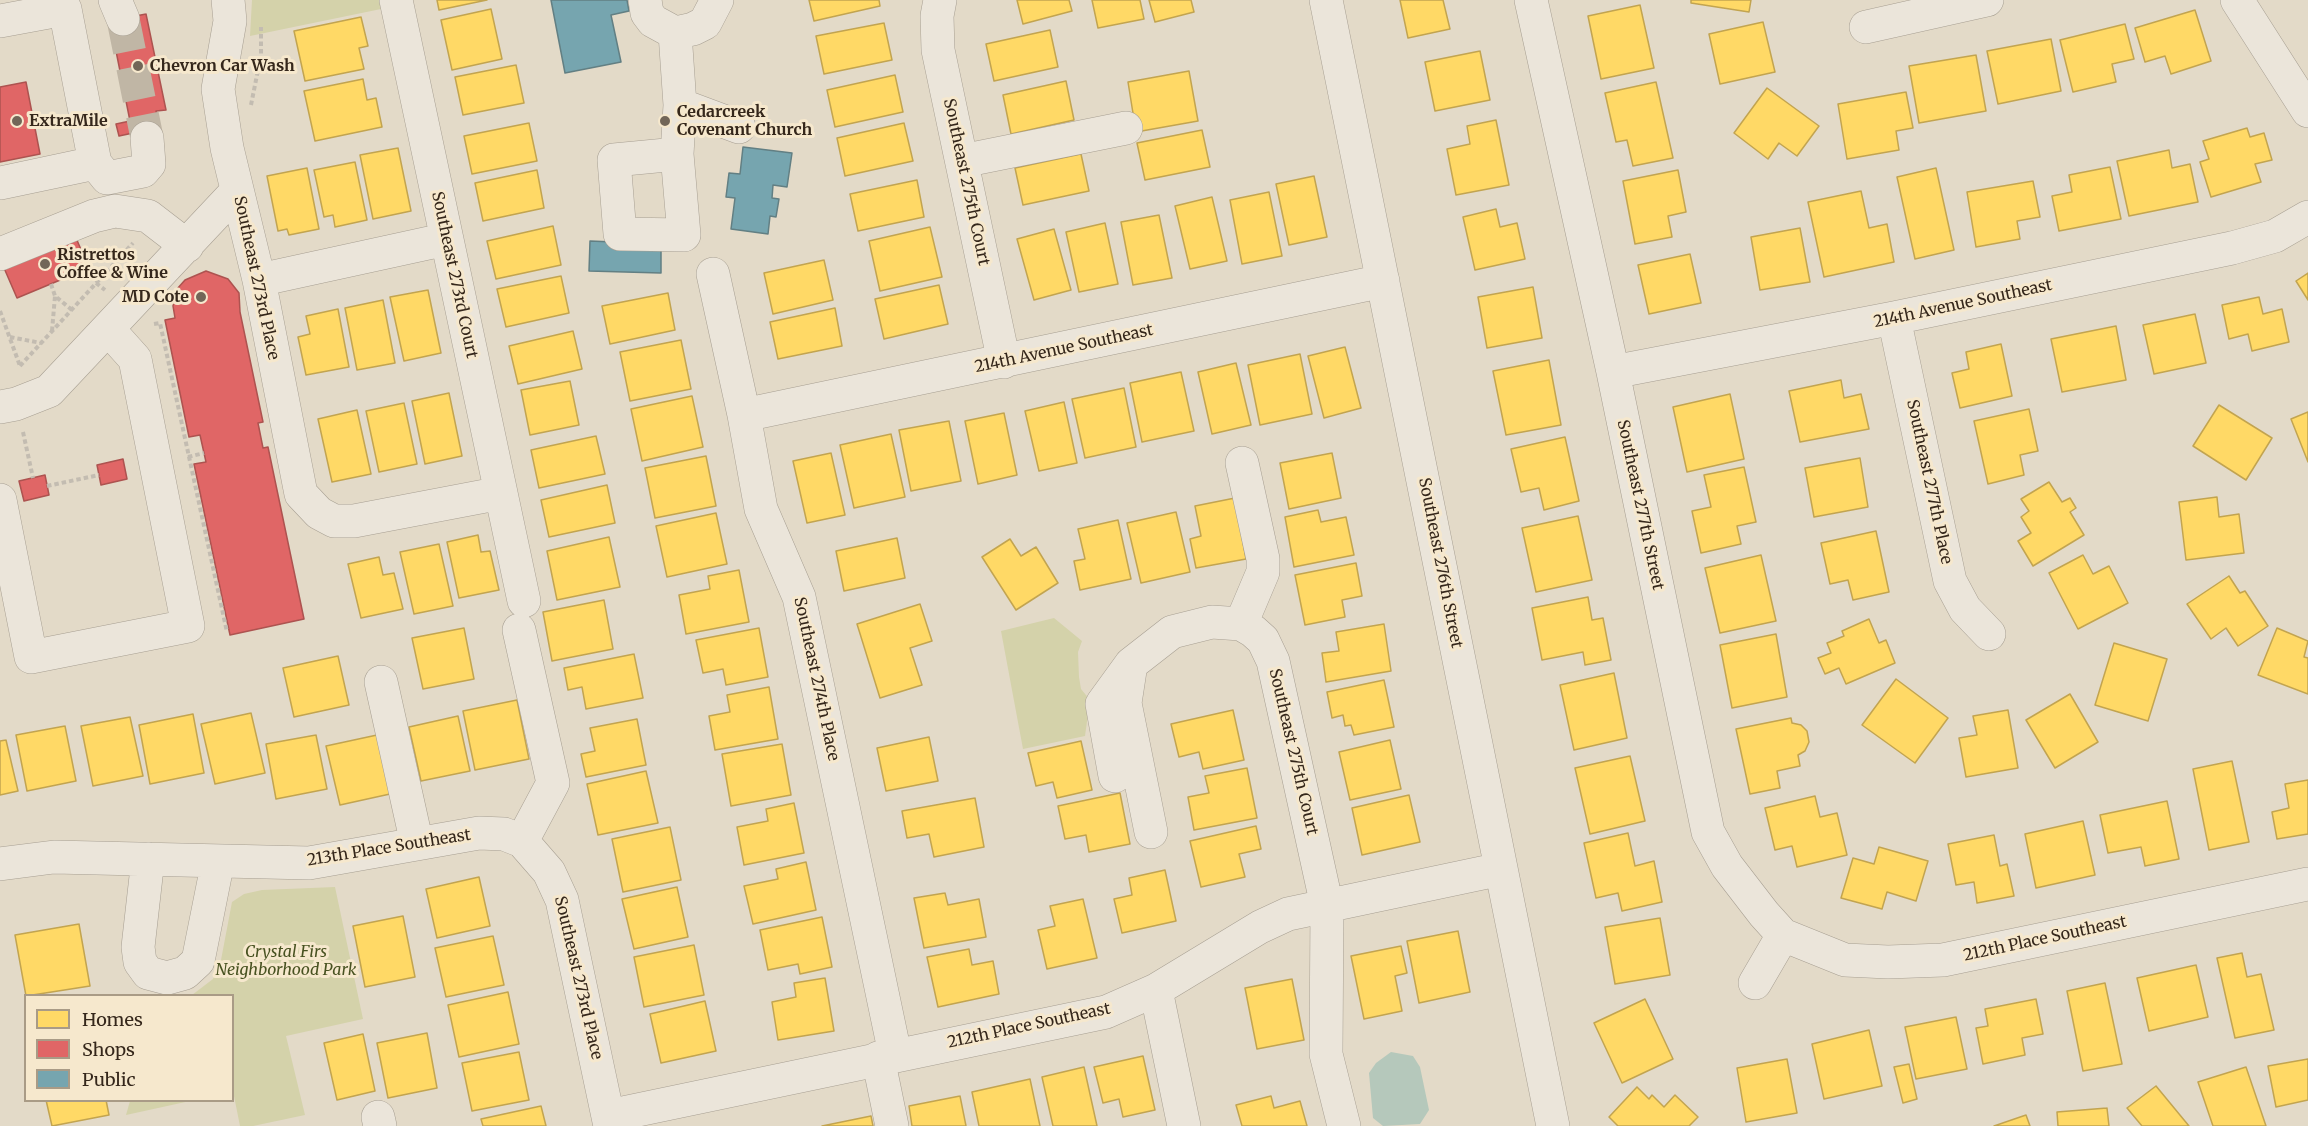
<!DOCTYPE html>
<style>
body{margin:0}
#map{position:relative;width:2308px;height:1126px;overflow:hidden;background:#e3dac8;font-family:Merriweather,serif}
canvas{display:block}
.legend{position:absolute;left:24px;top:994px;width:210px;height:108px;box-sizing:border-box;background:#f6e8cd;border:2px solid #a99b86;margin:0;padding:8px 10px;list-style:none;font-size:18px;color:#35271b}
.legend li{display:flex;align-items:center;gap:12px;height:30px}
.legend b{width:30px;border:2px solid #a99b86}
</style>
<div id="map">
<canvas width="2308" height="1126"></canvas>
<ul class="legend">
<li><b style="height:16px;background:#ffd966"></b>Homes</li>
<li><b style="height:16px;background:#e06666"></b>Shops</li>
<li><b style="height:16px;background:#76a5af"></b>Public</li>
</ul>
</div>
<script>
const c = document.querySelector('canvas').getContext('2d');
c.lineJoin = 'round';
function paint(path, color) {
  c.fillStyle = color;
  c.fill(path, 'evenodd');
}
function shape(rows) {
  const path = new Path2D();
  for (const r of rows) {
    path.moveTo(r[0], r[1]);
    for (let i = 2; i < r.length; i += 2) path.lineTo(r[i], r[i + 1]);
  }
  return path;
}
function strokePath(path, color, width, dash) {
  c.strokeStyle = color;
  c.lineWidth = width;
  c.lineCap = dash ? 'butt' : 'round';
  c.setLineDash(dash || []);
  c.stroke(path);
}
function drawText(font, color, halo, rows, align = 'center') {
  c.font = font + ' Merriweather,serif';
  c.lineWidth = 6;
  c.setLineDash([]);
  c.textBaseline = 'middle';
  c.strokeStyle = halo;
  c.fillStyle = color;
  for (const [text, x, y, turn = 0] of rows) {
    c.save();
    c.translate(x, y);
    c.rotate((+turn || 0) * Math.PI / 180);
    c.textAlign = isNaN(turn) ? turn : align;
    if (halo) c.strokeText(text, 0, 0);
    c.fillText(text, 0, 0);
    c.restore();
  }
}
paint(shape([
 [252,0,379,0,381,9,250,36],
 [1054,618,1082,641,1078,652,1079,677,1081,689,1090,700,1085,736,1023,749,1001,631],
 [335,887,363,1019,286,1036,305,1115,253,1126,240,1126,233,1091,232,996,192,995,213,979,221,960,232,902,244,894,262,890],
 [130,1101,130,1100,190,1101,126,1115]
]), '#d4d2aa');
paint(shape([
 [1391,1052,1413,1056,1420,1067,1429,1110,1420,1124,1383,1126,1373,1118,1369,1073,1376,1063]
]), '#b5c8bb');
const homes = shape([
 [437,0,487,0,439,10,437,0],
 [809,0,879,0,880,6,814,21,809,0],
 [1017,0,1069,0,1072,11,1023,24,1017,0],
 [1092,0,1140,0,1144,19,1098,28,1092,0],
 [1149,0,1191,0,1194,12,1155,22,1149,0],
 [1400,0,1443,0,1450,29,1408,38,1400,0],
 [1691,0,1751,0,1749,12,1691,3,1691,0],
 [1640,5,1654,68,1601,79,1588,16,1640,5],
 [491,9,502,59,452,70,441,20,491,9],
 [2195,10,2211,61,2171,74,2165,56,2145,62,2135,28,2195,10],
 [361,17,368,46,359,48,364,69,305,81,294,31,361,17],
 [1763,22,1775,72,1720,84,1709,34,1763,22],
 [884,23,892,60,824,74,816,36,884,23],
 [2125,24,2134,59,2112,64,2116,82,2073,92,2060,40,2125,24],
 [1050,30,1058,67,994,81,986,44,1050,30],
 [2051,39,2061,91,1998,104,1987,51,2051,39],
 [1480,51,1490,100,1435,111,1425,62,1480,51],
 [1976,55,1986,111,1919,123,1909,66,1976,55],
 [516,65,524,103,463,115,455,77,516,65],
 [1189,71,1198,121,1136,132,1128,82,1189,71],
 [895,75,903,112,835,127,827,90,895,75],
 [363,79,367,100,376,98,382,127,315,141,304,91,363,79],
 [1066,81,1074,120,1011,134,1003,95,1066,81],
 [1656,82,1673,158,1633,166,1627,140,1616,142,1605,93,1656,82],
 [1767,88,1819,126,1797,156,1779,143,1768,159,1734,133,1767,88],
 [1906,92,1913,128,1896,131,1899,150,1847,159,1838,104,1906,92],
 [1496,120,1509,185,1456,195,1447,149,1470,144,1467,126,1496,120],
 [529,123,537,161,472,174,464,136,529,123],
 [904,123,913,161,845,176,837,138,904,123],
 [2247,128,2250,137,2264,133,2272,160,2255,164,2261,182,2211,197,2200,162,2209,159,2203,141,2247,128],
 [1202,130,1210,167,1145,180,1137,143,1202,130],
 [398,148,411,211,373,219,360,155,398,148],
 [2169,150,2172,168,2190,164,2198,202,2129,216,2117,161,2169,150],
 [1081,154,1089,191,1023,205,1015,168,1081,154],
 [355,162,367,220,335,227,333,215,324,217,314,170,355,162],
 [2110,167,2121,219,2059,231,2052,196,2072,192,2069,175,2110,167],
 [307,168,319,229,289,235,287,229,278,231,267,176,307,168],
 [1936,168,1954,250,1915,259,1897,177,1936,168],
 [537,170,544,208,483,221,475,183,537,170],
 [1678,170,1686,212,1668,216,1672,237,1635,244,1623,181,1678,170],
 [1314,176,1327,237,1289,245,1276,184,1314,176],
 [917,180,924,217,858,231,850,194,917,180],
 [2033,181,2040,217,2017,221,2020,239,1976,247,1967,192,2033,181],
 [1861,191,1869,228,1887,224,1894,262,1824,277,1808,202,1861,191],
 [1269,192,1282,256,1242,264,1230,200,1269,192],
 [1212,197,1227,261,1190,269,1175,206,1212,197],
 [1496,209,1500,227,1517,223,1525,259,1475,270,1463,217,1496,209],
 [1159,215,1172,278,1133,285,1121,222,1159,215],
 [1105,223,1118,284,1079,292,1066,232,1105,223],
 [553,226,561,265,496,279,487,241,553,226],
 [930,227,942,277,880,291,869,241,930,227],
 [1800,228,1810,282,1760,290,1751,237,1800,228],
 [1054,229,1071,290,1034,300,1017,239,1054,229],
 [1690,254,1701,303,1649,314,1638,265,1690,254],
 [824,260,833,300,773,314,764,273,824,260],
 [2308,273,2308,300,2296,281,2308,273],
 [561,276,569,313,506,327,497,289,561,276],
 [939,285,948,324,884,339,875,299,939,285],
 [1533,287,1542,338,1487,348,1478,297,1533,287],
 [428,290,441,353,404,361,390,297,428,290],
 [668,293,675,330,610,344,602,306,668,293],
 [2259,297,2263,314,2282,309,2289,342,2252,351,2248,334,2229,339,2222,305,2259,297],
 [383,300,395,363,357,370,345,308,383,300],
 [835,308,842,346,778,359,770,322,835,308],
 [338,309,349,367,306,375,298,337,310,334,306,316,338,309],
 [2195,314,2206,363,2154,374,2143,325,2195,314],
 [2116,326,2126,380,2062,392,2051,339,2116,326],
 [573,331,582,369,518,384,509,346,573,331],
 [681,340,691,389,630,401,620,352,681,340],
 [2001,344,2012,396,1960,408,1952,373,1969,369,1966,352,2001,344],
 [1345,347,1361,408,1324,418,1308,356,1345,347],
 [1300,354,1312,414,1260,425,1248,365,1300,354],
 [1549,360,1561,425,1506,435,1493,371,1549,360],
 [1236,363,1251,425,1212,434,1198,372,1236,363],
 [1181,372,1194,431,1142,442,1130,383,1181,372],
 [1841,380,1844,398,1861,394,1869,429,1800,442,1789,391,1841,380],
 [570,381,579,425,530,435,521,390,570,381],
 [1124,388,1136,447,1085,458,1072,399,1124,388],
 [449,393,462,456,425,464,412,401,449,393],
 [1730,394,1744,459,1687,472,1673,407,1730,394],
 [692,396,703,447,642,461,631,409,692,396],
 [1064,402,1077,463,1039,471,1025,411,1064,402],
 [404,403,417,464,379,472,366,411,404,403],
 [2219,405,2272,438,2246,480,2193,446,2219,405],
 [2029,409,2038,451,2020,455,2024,475,1988,484,1974,421,2029,409],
 [357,410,371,474,332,482,318,419,357,410],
 [2308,412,2308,462,2291,419,2308,412],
 [1004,413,1017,475,978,484,965,421,1004,413],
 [949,421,961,481,911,491,899,430,949,421],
 [891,434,905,497,854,508,840,445,891,434],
 [596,436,605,474,539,488,531,450,596,436],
 [1565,437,1579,501,1544,510,1539,488,1521,492,1511,449,1565,437],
 [831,453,845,515,807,523,793,461,831,453],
 [1332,453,1341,498,1289,509,1280,463,1332,453],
 [706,456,716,506,655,518,645,468,706,456],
 [1860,458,1868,507,1814,517,1805,468,1860,458],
 [1744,467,1756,522,1737,526,1741,544,1701,553,1692,511,1711,507,1704,475,1744,467],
 [2049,482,2062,502,2070,498,2076,508,2070,512,2084,535,2033,566,2018,541,2031,533,2021,517,2029,511,2021,499,2049,482],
 [607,485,615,523,549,537,541,500,607,485],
 [2217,497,2219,517,2239,514,2244,553,2186,560,2179,502,2217,497],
 [1235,498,1246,559,1196,568,1190,539,1201,536,1195,506,1235,498],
 [1318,510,1321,522,1346,517,1354,555,1294,567,1285,517,1318,510],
 [1176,512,1190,572,1141,583,1127,523,1176,512],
 [716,513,727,564,667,577,656,526,716,513],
 [1578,516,1592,580,1536,592,1522,528,1578,516],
 [1118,520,1131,579,1080,590,1074,561,1085,559,1078,529,1118,520],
 [1876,531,1889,592,1853,600,1848,580,1830,584,1821,543,1876,531],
 [478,535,481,552,490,551,499,590,459,598,447,542,478,535],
 [609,537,620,587,557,600,547,551,609,537],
 [897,538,905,578,844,591,836,551,897,538],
 [1010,539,1021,556,1036,547,1058,583,1016,610,982,557,1010,539],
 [439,544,453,606,414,614,400,552,439,544],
 [1761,555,1776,621,1720,633,1705,568,1761,555],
 [2083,555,2093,574,2109,566,2128,603,2078,629,2049,573,2083,555],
 [379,557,383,575,394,573,403,609,361,618,348,564,379,557],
 [1356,563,1362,596,1342,600,1345,617,1305,625,1295,575,1356,563],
 [739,570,749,622,686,634,679,595,710,589,708,576,739,570],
 [2229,576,2240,593,2245,591,2268,626,2238,646,2226,628,2211,639,2187,604,2229,576],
 [1588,597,1592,620,1603,618,1611,660,1585,665,1583,652,1542,660,1532,608,1588,597],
 [604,600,613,649,552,661,543,612,604,600],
 [920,604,932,641,910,648,922,685,880,698,857,624,920,604],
 [1869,619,1879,643,1886,640,1895,663,1846,684,1839,668,1825,674,1818,658,1831,653,1827,643,1844,636,1842,631,1869,619],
 [1384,624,1391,671,1326,682,1322,653,1339,651,1336,632,1384,624],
 [464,628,474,679,423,689,412,638,464,628],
 [759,628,768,677,726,685,723,669,703,673,696,640,759,628],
 [2277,628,2308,641,2304,657,2308,658,2308,694,2258,675,2277,628],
 [1776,634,1787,697,1732,708,1720,645,1776,634],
 [2114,643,2167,659,2148,721,2095,705,2114,643],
 [634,654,643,698,586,709,582,687,568,690,564,668,634,654],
 [338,656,349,705,294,717,283,668,338,656],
 [1614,673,1627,738,1574,750,1560,685,1614,673],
 [1896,679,1948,718,1915,763,1862,725,1896,679],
 [1384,680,1394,727,1354,735,1351,725,1345,726,1343,715,1332,718,1327,692,1384,680],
 [769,687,778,739,715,750,709,716,730,712,727,695,769,687],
 [2070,694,2098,742,2055,768,2026,720,2070,694],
 [517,700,529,759,475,770,463,711,517,700],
 [1233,710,1244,760,1203,769,1199,752,1179,757,1171,724,1233,710],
 [2008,710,2018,768,1966,777,1959,738,1977,735,1973,716,2008,710],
 [251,713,265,773,215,784,201,724,251,713],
 [193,714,204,773,150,784,139,725,193,714],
 [458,716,470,771,421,781,409,727,458,716],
 [130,717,143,776,93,786,81,726,130,717],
 [1791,718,1792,723,1801,725,1807,731,1809,742,1805,751,1798,755,1800,766,1777,771,1780,788,1750,794,1736,729,1791,718],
 [637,719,646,765,586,777,581,754,595,751,590,728,637,719],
 [65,726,76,781,27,791,16,735,65,726],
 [316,735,327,789,276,799,266,744,316,735],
 [377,735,390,794,340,805,326,746,377,735],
 [929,737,938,781,886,791,877,748,929,737],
 [6,740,18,791,0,795,0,741,6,740],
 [1390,740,1401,789,1350,800,1339,752,1390,740],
 [1081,741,1092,790,1057,798,1053,782,1036,786,1028,753,1081,741],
 [782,744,791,795,731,806,722,754,782,744],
 [1630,756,1645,821,1590,834,1575,768,1630,756],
 [2232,761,2249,842,2209,850,2193,769,2232,761],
 [1247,768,1257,818,1194,830,1188,797,1209,793,1205,776,1247,768],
 [646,771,658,823,598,835,587,784,646,771],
 [2308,780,2308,834,2277,839,2272,812,2289,808,2285,784,2308,780],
 [1120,793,1130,844,1089,852,1086,835,1065,839,1058,806,1120,793],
 [1409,795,1420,842,1362,855,1352,808,1409,795],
 [1815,796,1820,817,1837,813,1847,855,1797,867,1792,846,1775,850,1765,808,1815,796],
 [975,798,984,847,934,857,929,834,907,838,902,811,975,798],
 [2167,801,2179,859,2145,866,2141,847,2108,853,2100,815,2167,801],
 [794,803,804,853,744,865,737,827,768,821,766,809,794,803],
 [2083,821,2095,875,2036,888,2025,834,2083,821],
 [1256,826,1261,849,1239,854,1245,877,1201,887,1190,841,1256,826],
 [670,827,681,880,623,892,612,839,670,827],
 [1628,833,1635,866,1654,861,1662,902,1622,911,1618,893,1596,898,1584,843,1628,833],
 [1994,835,2000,866,2007,864,2014,896,1977,903,1974,882,1956,885,1948,844,1994,835],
 [1879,847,1928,861,1916,901,1887,892,1882,909,1841,898,1853,858,1874,864,1879,847],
 [806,862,816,910,753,924,744,886,778,879,776,869,806,862],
 [1165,870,1176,921,1122,933,1114,899,1132,895,1129,878,1165,870],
 [479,877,490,926,437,938,426,889,479,877],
 [677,887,688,937,634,949,622,899,677,887],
 [945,893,948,905,979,899,986,937,924,948,914,898,945,893],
 [1083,899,1097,958,1047,969,1038,930,1055,926,1050,906,1083,899],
 [403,916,415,977,365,987,353,926,403,916],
 [822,917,832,967,800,974,798,964,768,970,760,930,822,917],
 [1660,918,1670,975,1615,984,1605,927,1660,918],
 [79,924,90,986,26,996,15,935,79,924],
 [1458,931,1470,992,1419,1003,1407,941,1458,931],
 [493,936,504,985,446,997,435,948,493,936],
 [694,945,704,995,644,1007,634,957,694,945],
 [1401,946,1407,973,1395,976,1402,1011,1364,1019,1351,956,1401,946],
 [969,949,972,965,993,961,999,994,938,1007,927,957,969,949],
 [2242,953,2247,977,2261,974,2274,1030,2235,1038,2217,958,2242,953],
 [2196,965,2208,1017,2149,1031,2137,978,2196,965],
 [825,978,834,1031,778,1040,772,1002,796,997,794,983,825,978],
 [1292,979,1304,1040,1257,1049,1245,988,1292,979],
 [2105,983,2122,1064,2083,1071,2067,991,2105,983],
 [508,992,519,1044,459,1057,448,1005,508,992],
 [1645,999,1673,1059,1622,1083,1594,1023,1645,999],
 [2036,999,2043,1034,2022,1038,2025,1055,1983,1064,1976,1028,1988,1026,1985,1009,2036,999],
 [705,1001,716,1051,661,1063,650,1014,705,1001],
 [1956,1017,1967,1069,1916,1079,1905,1027,1956,1017],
 [1869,1030,1882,1086,1824,1099,1812,1044,1869,1030],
 [427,1033,437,1088,388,1098,377,1043,427,1033],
 [363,1034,375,1091,337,1100,324,1043,363,1034],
 [519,1052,529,1100,472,1111,462,1063,519,1052],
 [1143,1056,1155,1110,1123,1117,1119,1099,1103,1103,1094,1067,1143,1056],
 [1787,1059,1797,1113,1746,1122,1737,1068,1787,1059],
 [2308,1059,2308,1100,2276,1107,2268,1066,2308,1059],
 [1909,1064,1917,1099,1903,1103,1894,1067,1909,1064],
 [1084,1067,1097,1126,1053,1126,1042,1077,1084,1067],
 [2246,1067,2266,1126,2213,1126,2198,1082,2246,1067],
 [1030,1079,1040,1126,979,1126,972,1092,1030,1079],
 [2156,1086,2189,1126,2142,1126,2127,1108,2156,1086],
 [1637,1087,1649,1099,1652,1095,1664,1107,1675,1095,1698,1117,1689,1126,1618,1126,1609,1117,1637,1087],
 [960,1096,966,1126,912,1126,909,1106,960,1096],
 [1271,1096,1274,1108,1300,1101,1307,1126,1242,1126,1236,1105,1271,1096],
 [46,1100,106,1100,109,1115,52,1126,46,1100],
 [541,1106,546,1126,483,1126,481,1119,541,1106],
 [2107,1108,2109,1126,2058,1126,2057,1112,2107,1108],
 [2026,1115,2030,1126,1994,1126,2026,1115],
 [871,1116,873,1126,822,1126,871,1116]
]);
paint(homes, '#ffd966');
strokePath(homes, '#c2a450', 1.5);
const shops = shape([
 [146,14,166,110,156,111,161,136,133,133,119,136,116,124,130,121,110,21,146,14],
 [26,82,40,154,0,162,0,87,26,82],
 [73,231,89,268,17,298,1,261,73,231],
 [206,271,228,279,239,293,240,312,263,422,258,423,263,448,268,447,304,619,230,635,194,464,206,462,200,435,189,437,165,320,175,318,173,306,177,289,185,280,206,271],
 [123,459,127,479,101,485,97,465,123,459],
 [45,475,49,495,24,501,19,481,45,475]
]);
paint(shops, '#e06666');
strokePath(shops, '#ad5350', 1.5);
const public = shape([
 [551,0,627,0,629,11,611,15,621,62,565,73,551,0],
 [743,147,792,153,787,187,773,185,772,198,779,199,776,217,770,216,768,234,731,229,735,198,726,197,729,173,740,174,743,147],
 [590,241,661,244,661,273,589,271,590,241]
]);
paint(public, '#76a5af');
strokePath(public, '#627f83', 1.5);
strokePath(shape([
 [123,19,147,138]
]), '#c0b6a5', 33, [33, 16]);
const minor = shape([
 [115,0,123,19],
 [228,0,230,21,218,89,227,148,259,280,301,494,319,513,334,521,354,521,501,493],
 [396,0,524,601],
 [645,0,647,13,653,21,675,33],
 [940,0,937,16,938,50,1004,362],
 [1326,0,1553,1126],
 [1531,0,1613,372,1708,832,1727,866,1764,914,1783,935,1845,960,1888,962,1943,960,2308,884],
 [2237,0,2308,111],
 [0,21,65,9,95,163,0,183],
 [1866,27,1987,0],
 [680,105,739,127],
 [677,154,684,235,620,234,614,160,677,154],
 [677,154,680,105,675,33,693,29,705,23,717,0],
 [962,161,1126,128],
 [95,163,107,178,143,171,149,164,147,138],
 [0,254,94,216,115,211,148,216,187,246],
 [713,274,744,415,761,509,799,597,895,1054],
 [259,280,447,239],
 [1894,318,1950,581,1965,609,1989,634],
 [1613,372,1894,318,2232,248,2275,236,2308,217],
 [0,407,16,404,49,391,237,191],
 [744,415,1383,281],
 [0,500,31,657,188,626,135,359,109,330],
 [1241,624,1263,572,1263,559,1242,463],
 [519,630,553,783,522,841],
 [1131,664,1172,632,1212,622,1241,624,1253,631,1263,640,1273,661,1327,906,1326,1054,1344,1126],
 [381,682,417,844],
 [1115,776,1102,704,1131,664,1125,703,1151,832],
 [148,859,138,947,140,962,148,973,167,978,185,973,198,961,218,861],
 [0,864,54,857,309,863,479,833,504,834,522,841,549,872,562,900,610,1126],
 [1755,983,1783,935],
 [1156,990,1184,1126],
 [878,1058,892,1126],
 [609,1116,1106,1012,1156,990,1260,927,1288,914,1501,869],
 [378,1117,380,1126]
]);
strokePath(minor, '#a79f92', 34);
strokePath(shape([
 [251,105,261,55,261,27],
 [96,283,105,290],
 [51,284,55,296,72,310],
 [0,311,20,366],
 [154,324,160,323,227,632],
 [52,331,55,296],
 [10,337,41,343],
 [20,366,133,243],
 [23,432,33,478],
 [188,457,204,453],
 [47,486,99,475]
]), '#c3bcb1', 4, [4.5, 3]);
strokePath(minor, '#ebe5da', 33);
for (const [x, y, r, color] of [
 [138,66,6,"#726658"],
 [17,121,6,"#726658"],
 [665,121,6,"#726658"],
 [45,264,6,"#726658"],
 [201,297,6,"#726658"]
]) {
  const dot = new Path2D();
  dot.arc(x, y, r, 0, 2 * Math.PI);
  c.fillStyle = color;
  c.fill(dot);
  strokePath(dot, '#f6e8cd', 2);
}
drawText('bold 16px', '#35271b', '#f6e8cd', [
 ["Chevron Car Wash",150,66],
 ["Cedarcreek",677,112],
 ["Covenant Church",677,130],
 ["ExtraMile",29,121],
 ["Ristrettos",57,255],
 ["Coffee & Wine",57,273],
 ["MD Cote",189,297,"right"]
], 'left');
drawText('16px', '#35271b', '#f6e8cd', [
 ["Southeast 275th Court",966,182,78],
 ["Southeast 273rd Court",454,275,78],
 ["Southeast 273rd Place",256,278,78],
 ["214th Avenue Southeast",1963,304,-12],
 ["214th Avenue Southeast",1064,349,-12],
 ["Southeast 277th Place",1929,482,78],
 ["Southeast 277th Street",1640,505,78],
 ["Southeast 276th Street",1440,563,79],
 ["Southeast 274th Place",816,679,78],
 ["Southeast 275th Court",1293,752,77],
 ["213th Place Southeast",389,848,-9],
 ["212th Place Southeast",2045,939,-12],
 ["Southeast 273rd Place",578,978,77],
 ["212th Place Southeast",1029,1026,-12]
]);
drawText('italic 16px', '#485221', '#f6e8cd', [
 ["Crystal Firs",286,952],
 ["Neighborhood Park",286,970]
]);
</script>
